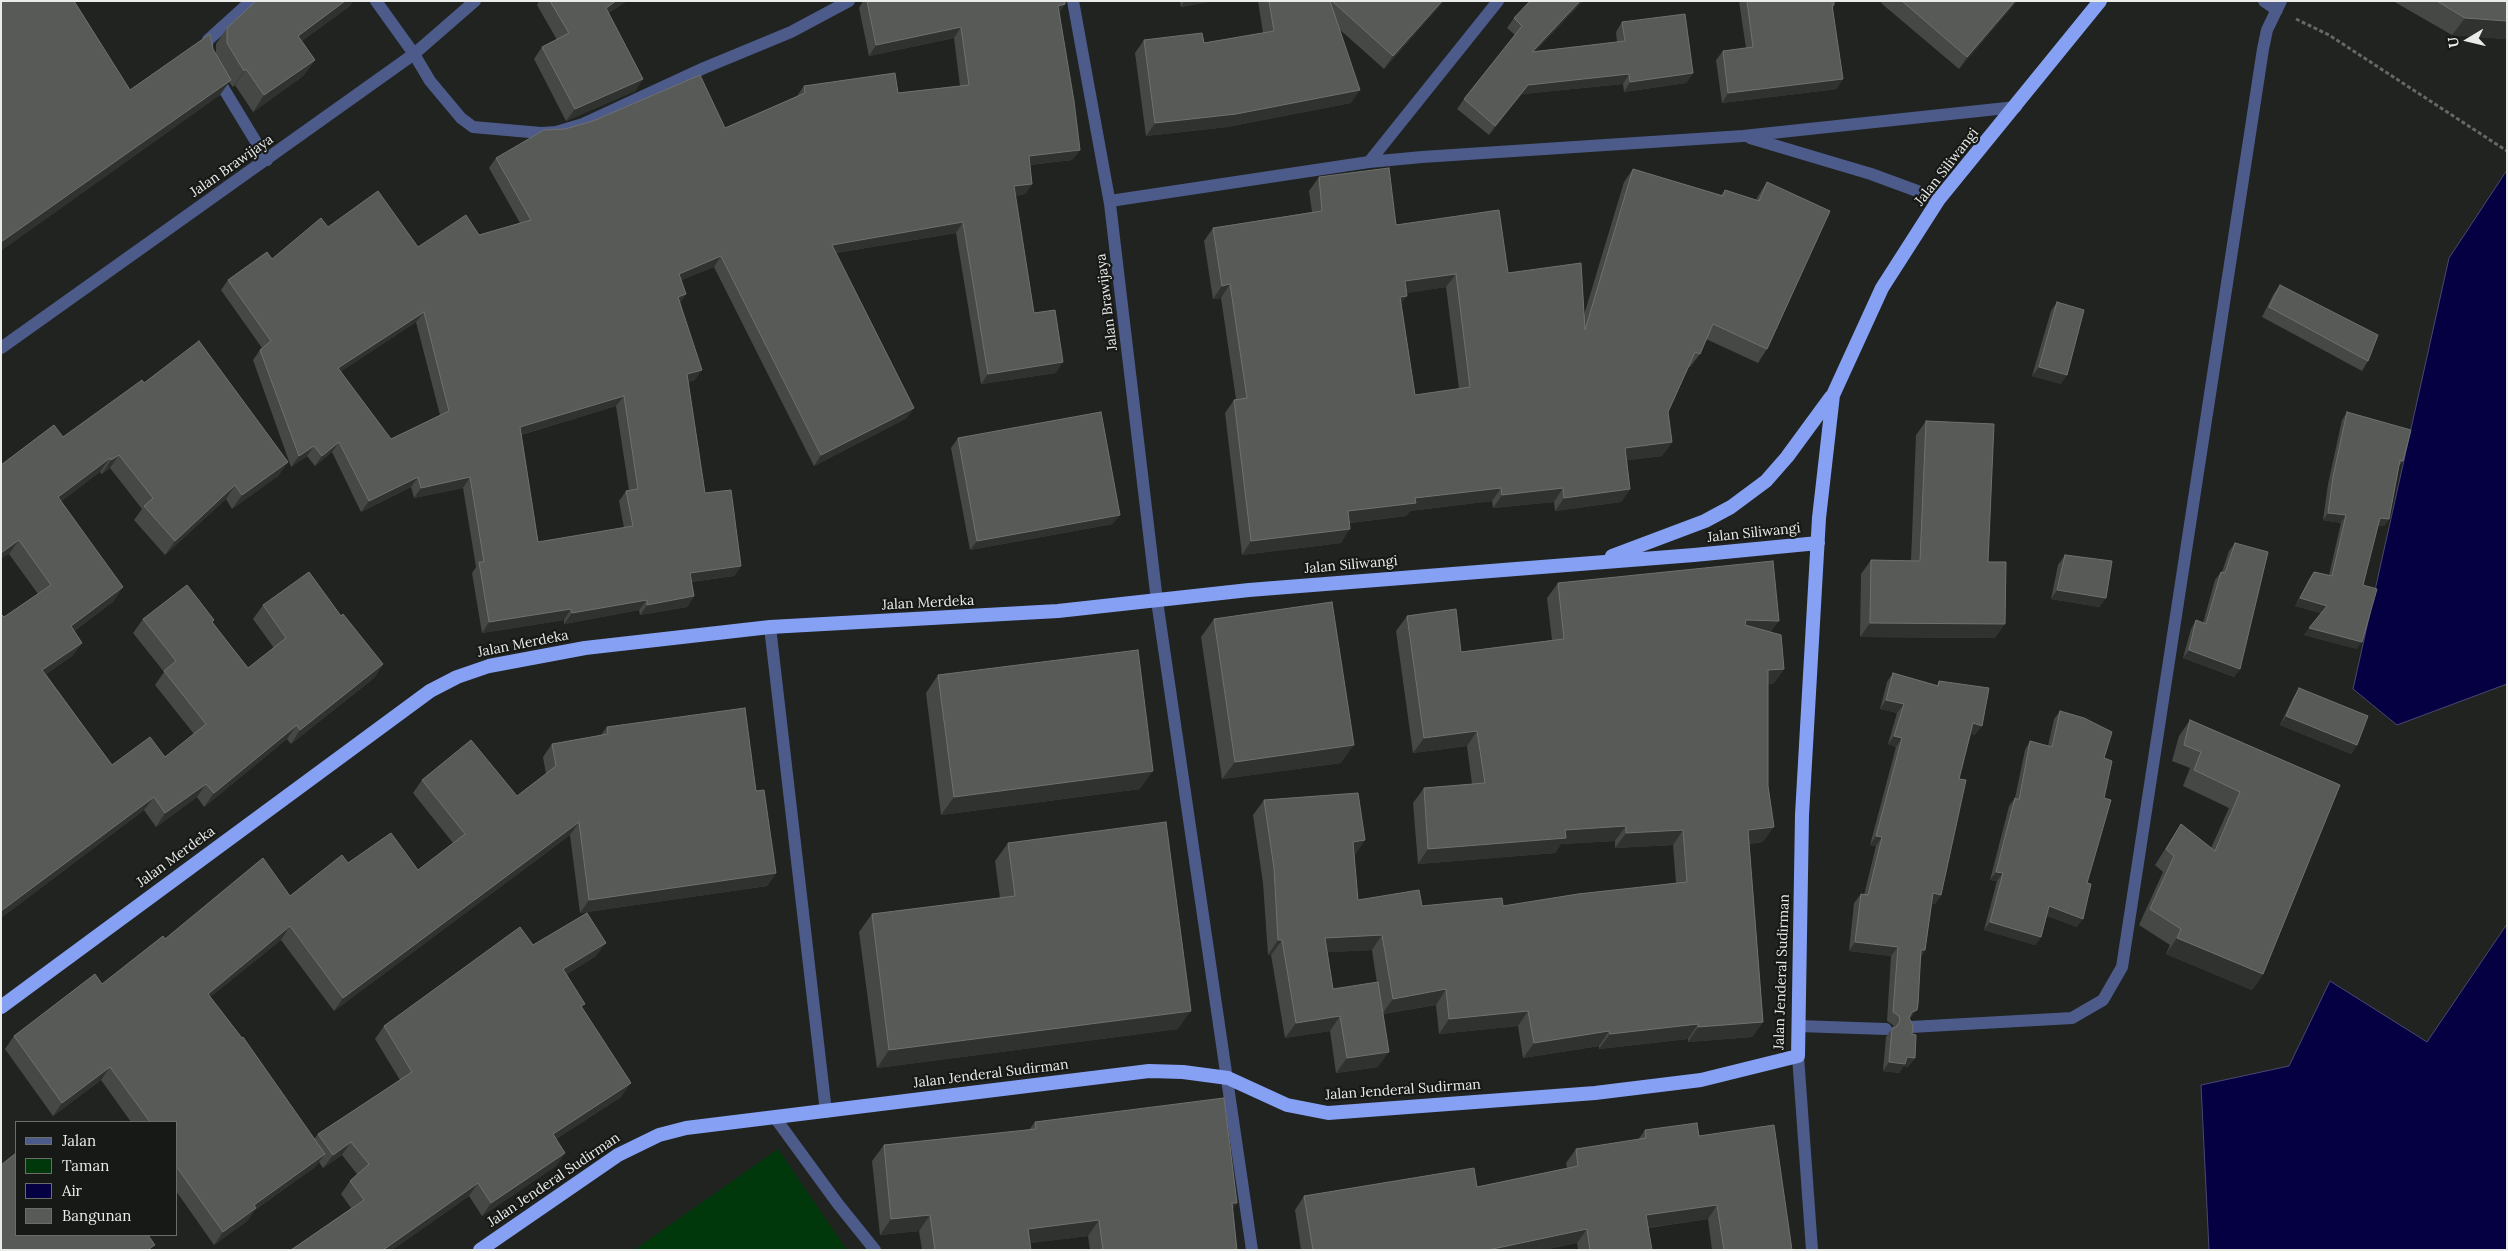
<!DOCTYPE html>
<style>
body{margin:0}
#map{position:relative;width:2508px;height:1251px;overflow:hidden;background:#202320;font-family:Lora,serif}
canvas{display:block}
.frame{position:absolute;inset:0;border:2px solid #eaecea;pointer-events:none}
.legend{position:absolute;left:15px;top:1121px;width:162px;height:115px;box-sizing:border-box;background:#171917;border:1px solid #6b6d6b;margin:0;padding:6px 9px;list-style:none;font-size:15px;color:#eaecea}
.legend li{display:flex;align-items:center;gap:10px;height:25px}
.legend b{width:25px;border:1px solid #6b6d6b}
.north{position:absolute;left:2443px;top:15px;width:50px;height:50px;-webkit-text-stroke:4px #171917;paint-order:stroke;rotate:261deg;font-size:14px;font-weight:700;line-height:20px;text-align:center;color:#eaecea}
.north::after{content:'';display:block;margin:auto;width:18px;height:22px;background:#eaecea;clip-path:polygon(50% 0,100% 100%,50% 72%,0 100%)}
</style>
<div id="map">
<canvas width="2508" height="1251"></canvas>
<div class="frame"></div>
<ul class="legend">
<li><b style="height:6px;background:#4c5b8a"></b>Jalan</li>
<li><b style="height:14px;background:#00380b"></b>Taman</li>
<li><b style="height:14px;background:#050041"></b>Air</li>
<li><b style="height:14px;background:#585a58"></b>Bangunan</li>
</ul>
<div class="north">U</div>
</div>
<script>
const c = document.querySelector('canvas').getContext('2d');
c.lineJoin = 'round';
function paint(path, color) {
  c.fillStyle = color;
  c.fill(path, 'evenodd');
}
function shape(rows) {
  const path = new Path2D();
  for (const r of rows) {
    path.moveTo(r[0], r[1]);
    for (let i = 2; i < r.length; i += 2) path.lineTo(r[i], r[i + 1]);
  }
  return path;
}
function strokePath(path, color, width, dash) {
  c.strokeStyle = color;
  c.lineWidth = width;
  c.lineCap = dash ? 'butt' : 'round';
  c.setLineDash(dash || []);
  c.stroke(path);
}
function drawText(font, color, halo, rows, align = 'center') {
  c.font = font + ' Lora,serif';
  c.lineWidth = 4.5;
  c.setLineDash([]);
  c.textBaseline = 'middle';
  c.strokeStyle = halo;
  c.fillStyle = color;
  for (const [text, x, y, turn = 0] of rows) {
    c.save();
    c.translate(x, y);
    c.rotate((+turn || 0) * Math.PI / 180);
    c.textAlign = isNaN(turn) ? turn : align;
    if (halo) c.strokeText(text, 0, 0);
    c.fillText(text, 0, 0);
    c.restore();
  }
}
paint(shape([
 [778,1149,847,1250,634,1250]
]), '#00380b');
const water = shape([
 [2507,170,2507,684,2397,725,2353,689,2449,258,2507,170],
 [2507,924,2507,1250,2209,1250,2201,1085,2289,1066,2330,981,2427,1042,2507,924]
]);
paint(water, '#050041');
strokePath(water, '#4a4774', 1);
strokePath(shape([
 [2296,19,2329,35,2507,151]
]), '#666866', 3, [4, 2.5]);
strokePath(shape([
 [2264,1,2277,10],
 [206,51,208,40,251,1],
 [216,76,267,160],
 [1798,1026,1886,1029],
 [1911,1027,2072,1018,2103,1000,2122,967,2263,49,2267,30,2281,1]
]), '#4c5b8a', 12);
strokePath(shape([
 [376,1,414,54,430,81,461,118,473,127,541,133,556,132,583,124,704,68,791,32,849,1],
 [1750,138,1871,174,1939,199],
 [1369,162,1498,1],
 [1110,201,1369,162,1422,157,1743,136,2016,107],
 [770,627,826,1112],
 [1798,1056,1812,1250],
 [776,1119,838,1204,875,1250]
]), '#4c5b8a', 12);
strokePath(shape([
 [1073,1,1110,204,1157,601,1252,1250],
 [1,348,414,54,475,1]
]), '#4c5b8a', 12);
strokePath(shape([
 [1612,556,1705,521,1731,507,1766,481,1787,457,1831,397],
 [1,1007,430,691,457,677,489,666,585,648,770,627,1058,611,1249,590,1694,555,1818,543],
 [480,1250,618,1155,659,1135,686,1128,1149,1071,1183,1072,1228,1078,1287,1105,1328,1113,1595,1093,1701,1080,1798,1056,1802,815,1819,518,1833,395,1882,288,1939,199,2100,1]
]), '#86a0f4', 14);
paint(shape([
 [539,1,627,1,608,13,643,79,635,91,566,121,534,59,542,47,557,40,537,5],
 [863,1,1065,1,1065,4,1059,13,1080,150,1072,160,1030,165,1032,184,1025,194,1015,196,1034,313,1056,373,981,384,956,233,836,253,907,418,814,466,714,267,681,280,686,294,680,303,695,380,688,382,705,493,741,566,734,576,691,582,694,596,687,607,640,615,639,610,564,624,564,620,482,633,472,573,476,567,463,488,414,498,411,487,361,512,332,452,315,466,307,456,291,467,253,360,260,350,262,348,221,290,228,280,272,259,328,227,418,247,479,235,520,223,489,168,496,158,725,128,797,96,804,86,898,93,960,86,954,38,869,56,859,8],
 [416,322,440,415,391,439,340,372],
 [616,406,629,490,626,491,619,501,624,528,538,542,521,435],
 [1180,1,1213,1,1181,7],
 [1258,1,1444,1,1384,69,1338,28,1351,103,1227,127,1146,136,1135,53,1144,40,1204,43,1263,33],
 [1583,1,1535,51,1617,42,1616,32,1622,22,1693,73,1686,83,1624,92,1623,84,1522,94,1489,135,1457,109,1464,99,1515,35,1507,28,1514,18],
 [1739,1,1834,1,1834,5,1833,8,1837,89,1722,103,1716,60,1723,51,1746,48],
 [1882,1,2017,1,1959,69,1881,3],
 [2393,1,2507,1,2507,36,2505,39,2452,35],
 [351,5,302,41,315,60,303,76,253,112,235,85,233,87,229,82,219,96,130,90,213,49,216,54,216,44,227,28],
 [1633,169,1721,195,1725,190,1756,200,1758,196,1767,182,1767,349,1758,363,1706,339,1700,354,1690,367,1689,367,1668,412,1672,442,1662,456,1627,460,1630,489,1621,502,1555,511,1554,502,1493,508,1492,501,1410,511,1406,516,1350,523,1341,543,1242,555,1225,413,1234,400,1236,399,1221,298,1213,299,1204,241,1213,228,1312,212,1309,191,1319,177,1396,225,1508,273,1584,315,1624,182],
 [1446,287,1459,389,1415,395,1401,303,1407,296,1406,293],
 [2280,285,2368,361,2362,371,2262,317,2273,295],
 [2057,302,2061,384,2032,376,2051,311],
 [144,383,288,462,278,476,232,509,226,499,165,555,134,520,142,509,110,468,102,474,100,472,61,501,114,601,74,631,82,643,72,656,46,674,112,765,165,757,194,734,155,685,164,672,133,633,143,619,214,620,212,623,248,668,274,648,253,619,263,605,341,616,383,664,374,678,291,744,287,739,204,807,197,797,156,827,144,810,1,918,1,614,4,617,38,594,9,554,63,437],
 [2347,412,2403,461,2399,466,2389,519,2384,526,2378,525,2363,585,2357,649,2304,635,2321,613,2295,606,2309,579,2314,572,2329,575,2341,523,2323,520,2328,484,2342,420],
 [1926,421,1995,638,1860,637,1861,574,1871,560,1911,561,1916,435],
 [958,438,1113,524,970,550,951,448],
 [2235,543,2240,669,2234,677,2183,658,2191,629,2196,620,2203,623,2215,580,2221,572,2222,572,2229,551],
 [2065,555,2106,598,2099,607,2051,599,2058,565],
 [1558,583,1771,632,1784,669,1773,684,1768,684,1763,842,1749,844,1763,1022,1752,1037,1688,1042,1688,1039,1599,1049,1599,1046,1523,1058,1518,1026,1439,1034,1436,1005,1383,1014,1378,1067,1336,1073,1330,1031,1285,1038,1271,955,1268,955,1263,883,1253,815,1264,800,1365,840,1354,855,1358,900,1422,906,1503,906,1676,883,1673,845,1615,848,1615,841,1561,844,1555,853,1418,864,1413,803,1424,788,1472,784,1467,746,1413,753,1396,631,1407,616,1461,652,1552,640,1547,598],
 [1372,950,1377,983,1333,989,1327,952],
 [1214,619,1341,763,1222,779,1201,637],
 [1893,673,1937,685,1939,681,1975,735,1971,733,1959,779,1941,895,1935,904,1932,903,1925,950,1921,957,1910,1019,1915,1058,1908,1067,1904,1066,1899,1073,1883,1071,1886,1037,1892,1028,1894,1028,1893,1025,1887,1021,1891,956,1849,951,1854,903,1861,894,1864,895,1876,846,1870,845,1896,747,1888,744,1897,713,1880,709,1887,682],
 [938,675,1140,789,941,815,926,693],
 [2299,688,2357,745,2351,754,2280,725,2293,698],
 [2060,711,2104,758,2087,883,2077,927,2047,916,2041,937,2035,945,1984,930,1997,881,1990,880,2009,806,2015,798,2025,750,2030,741,2048,746,2054,719],
 [2190,720,2340,785,2263,974,2252,990,2166,954,2170,945,2139,925,2163,872,2155,865,2181,824,2211,848,2229,808,2183,786,2190,768,2172,761,2179,736],
 [607,727,756,791,776,873,767,886,580,913,570,835,334,1011,281,940,210,997,314,1139,318,1134,400,1080,375,1039,384,1026,533,945,596,956,567,974,621,1097,556,1139,565,1153,556,1166,482,1216,469,1196,392,1250,291,1250,351,1208,341,1194,350,1181,357,1174,342,1155,323,1168,319,1162,315,1167,255,1210,247,1221,214,1245,176,1191,176,1122,131,1122,101,1080,53,1116,5,1049,14,1036,102,984,165,939,290,896,348,863,418,870,453,843,413,793,422,780,517,796,546,774,543,757,552,744,601,735],
 [1008,843,1178,1029,877,1068,859,932,872,914,1000,898,995,861],
 [1035,1122,1233,1209,1237,1250,1090,1250,1088,1236,1030,1243,1031,1250,922,1250,919,1231,880,1235,872,1161,884,1145,1029,1130],
 [1645,1130,1699,1136,1792,1250,1712,1250,1708,1219,1648,1228,1652,1250,1578,1250,1577,1243,1543,1250,1301,1250,1295,1210,1304,1196,1477,1187,1567,1168,1566,1163,1576,1149,1638,1140]
]), '#464846');
paint(shape([
 [345,1,353,1,351,5,287,52,298,36],
 [616,1,627,1,597,19,606,8],
 [1184,1,1213,1,1181,7],
 [1442,1,1444,1,1384,69,1393,56],
 [1580,1,1583,1,1525,61,1532,52],
 [2015,1,2017,1,1959,69,1967,57],
 [1065,4,1058,15,1058,6],
 [2465,18,2507,21,2507,36,2505,39,2452,35],
 [961,27,954,38,869,56,876,45],
 [315,60,303,76,253,112,264,95],
 [246,69,235,85,233,87,244,71],
 [1693,73,1686,83,1624,92,1630,82],
 [1629,74,1623,84,1522,94,1489,135,1495,126,1528,85],
 [643,79,635,91,566,121,575,109],
 [1843,79,1837,89,1722,103,1728,93],
 [231,80,219,96,1,251,1,242],
 [1360,90,1351,103,1227,127,1146,136,1155,123],
 [1080,150,1072,160,1021,166,1029,156],
 [1032,184,1025,194,1006,197,1014,186],
 [963,222,956,233,825,255,832,245],
 [721,256,714,267,672,284,679,274],
 [1456,274,1446,287,1395,295,1405,281],
 [1230,284,1221,298,1213,299,1222,286],
 [686,294,679,305,678,297],
 [1407,296,1397,309,1400,297],
 [424,312,416,322,330,379,338,368],
 [1063,362,1056,373,981,384,988,374],
 [2039,367,2067,375,2061,384,2032,376],
 [702,370,695,380,680,385,687,374],
 [624,396,616,406,513,437,520,427],
 [914,408,907,418,814,466,821,455],
 [339,442,332,452,315,466,322,456],
 [1672,442,1662,456,1616,462,1625,448],
 [314,446,307,456,291,467,299,456],
 [119,455,110,468,102,474,111,460],
 [110,458,100,472,49,511,58,497],
 [288,462,278,476,232,509,242,495],
 [418,477,411,487,361,512,369,501],
 [470,477,463,488,414,498,421,488],
 [235,485,226,499,165,555,175,541],
 [1501,488,1492,501,1410,511,1406,516,1339,524,1348,511,1415,498],
 [1563,488,1554,502,1493,508,1502,495],
 [1630,489,1621,502,1555,511,1564,498],
 [2328,513,2346,515,2341,523,2323,520],
 [1120,515,1113,524,970,550,977,541],
 [2380,518,2389,519,2384,526,2375,525],
 [1350,529,1341,543,1242,555,1251,541],
 [19,540,9,554,1,559,1,553],
 [741,566,734,576,682,583,690,573],
 [123,587,114,601,61,640,71,626],
 [2057,590,2106,598,2099,607,2051,599],
 [694,596,687,607,640,615,647,605],
 [2300,598,2327,606,2322,613,2295,606],
 [647,600,639,610,564,624,572,613],
 [571,609,564,620,482,633,489,622],
 [1746,620,1779,621,1768,636,1735,635],
 [1870,623,2005,624,1995,638,1860,637],
 [2309,628,2362,642,2357,649,2304,635],
 [82,643,72,656,33,684,42,670],
 [2189,650,2240,669,2234,677,2183,658],
 [383,664,374,678,291,744,300,730],
 [1784,669,1773,684,1757,686,1768,670],
 [1886,700,1904,704,1897,713,1880,709],
 [2286,716,2357,745,2351,754,2280,725],
 [1973,723,1982,726,1975,735,1967,732],
 [297,725,287,739,204,807,214,793],
 [1477,731,1467,746,1413,753,1424,738],
 [1894,736,1902,738,1896,747,1888,744],
 [1354,745,1341,763,1222,779,1235,762],
 [1153,771,1140,789,941,815,954,797],
 [206,784,197,797,156,827,165,813],
 [154,797,144,810,1,918,1,911],
 [579,822,570,835,334,1011,343,998],
 [1626,826,1615,841,1561,844,1555,853,1418,864,1428,849,1565,830],
 [1774,827,1763,842,1737,845,1748,830],
 [1683,830,1673,845,1615,848,1626,833],
 [1876,836,1882,837,1876,846,1870,845],
 [1365,840,1355,855,1342,857,1353,842],
 [1996,872,2003,873,1997,881,1990,880],
 [776,873,767,886,580,913,589,900],
 [1933,893,1941,895,1935,904,1927,902],
 [2049,906,2083,919,2077,927,2044,915],
 [1990,922,2041,937,2035,945,1984,930],
 [290,926,281,940,198,1007,208,994],
 [1382,935,1372,950,1315,953,1325,938],
 [2177,938,2263,974,2252,990,2166,954],
 [1278,940,1282,940,1271,955,1268,955],
 [1855,942,1898,947,1891,956,1849,951],
 [606,943,596,956,554,982,563,969],
 [1921,950,1925,950,1919,959],
 [1446,989,1436,1005,1382,1014,1393,999],
 [1917,1010,1910,1019,1906,1021,1912,1012],
 [1191,1011,1178,1029,877,1068,889,1050],
 [1528,1011,1518,1026,1439,1034,1449,1019],
 [1340,1016,1330,1031,1285,1038,1296,1023],
 [1763,1022,1752,1037,1688,1042,1698,1027],
 [1698,1024,1688,1039,1599,1049,1610,1034],
 [1609,1031,1599,1046,1523,1058,1534,1043],
 [1389,1052,1378,1067,1336,1073,1347,1058],
 [1907,1057,1915,1058,1908,1067,1904,1066,1899,1073,1883,1071,1889,1062],
 [110,1067,101,1080,53,1116,62,1103],
 [631,1083,621,1097,543,1147,553,1134],
 [351,1142,342,1155,323,1168,333,1155],
 [565,1153,556,1166,482,1216,491,1203],
 [325,1154,315,1167,255,1210,247,1221,214,1245,223,1232,254,1205],
 [478,1183,469,1196,392,1250,383,1250],
 [1232,1203,1237,1203,1226,1219],
 [1717,1205,1708,1219,1637,1229,1646,1215],
 [930,1215,919,1231,880,1235,891,1219],
 [1099,1220,1088,1236,1017,1245,1028,1229],
 [1587,1229,1577,1243,1543,1250,1487,1250]
]), '#303230');
const building = shape([
 [1,1,74,1,130,90,210,34,213,49,231,80,1,242,1,1],
 [256,1,345,1,298,36,315,60,264,95,246,69,244,71,227,43,227,28,256,1],
 [550,1,616,1,606,8,643,79,575,109,542,47,569,33,550,1],
 [867,1,1065,1,1065,4,1058,6,1074,101,1080,150,1029,156,1032,184,1014,186,1034,313,1055,310,1063,362,988,374,963,222,832,245,914,408,821,455,721,256,679,274,686,294,678,297,702,370,687,374,705,493,731,490,741,566,690,573,694,596,647,605,647,600,572,613,571,609,489,622,479,562,484,562,470,477,421,488,418,477,369,501,339,442,322,456,314,446,299,456,260,350,271,341,228,280,267,252,272,259,321,218,328,227,378,191,418,247,466,215,479,235,531,220,496,158,544,130,565,129,593,121,700,75,725,128,805,93,804,86,895,73,898,93,969,85,961,27,876,45,867,1],
 [424,312,449,411,391,439,338,368,424,312],
 [624,396,638,489,626,491,633,526,538,542,520,427,624,396],
 [1269,1,1330,1,1360,90,1236,114,1155,123,1144,40,1202,33,1204,43,1274,31,1269,1],
 [1332,1,1442,1,1393,56,1332,1],
 [1530,1,1580,1,1532,52,1625,41,1622,22,1685,14,1693,73,1630,82,1629,74,1528,85,1495,126,1464,99,1522,26,1514,18,1530,1],
 [1747,1,1834,1,1834,5,1832,5,1843,79,1728,93,1723,51,1753,47,1747,1],
 [1902,1,2015,1,1967,57,1902,1],
 [2437,1,2507,1,2507,21,2465,18,2437,1],
 [1389,168,1396,225,1499,210,1508,273,1581,263,1585,330,1633,169,1723,196,1725,190,1759,201,1767,182,1830,211,1767,349,1713,324,1700,354,1695,352,1668,412,1672,442,1625,448,1630,489,1564,498,1563,488,1502,495,1501,488,1415,498,1416,503,1348,511,1350,529,1251,541,1234,400,1247,398,1230,284,1222,286,1213,228,1322,211,1319,177,1389,168],
 [1456,274,1470,387,1415,395,1400,297,1407,296,1405,281,1456,274],
 [2280,285,2378,335,2368,361,2269,307,2280,285],
 [2057,302,2084,310,2067,375,2039,367,2057,302],
 [199,341,288,462,242,495,235,485,175,541,144,506,153,498,119,455,111,460,110,458,58,497,123,587,71,626,82,643,42,670,112,765,150,737,165,757,206,724,164,671,176,661,143,619,187,585,214,620,212,622,248,668,286,638,263,605,309,572,341,616,343,614,383,664,300,730,297,725,214,793,206,784,165,813,154,797,1,911,1,614,4,617,51,585,19,540,1,553,1,465,54,425,63,437,142,380,144,383,199,341],
 [1101,412,1120,515,977,541,958,438,1101,412],
 [2347,412,2411,430,2403,461,2400,460,2389,519,2380,518,2363,585,2377,589,2362,642,2309,628,2327,606,2300,598,2314,572,2332,576,2346,515,2328,513,2333,477,2347,412],
 [1926,421,1994,424,1988,562,2006,562,2005,624,1870,623,1871,560,1920,561,1926,421],
 [2235,543,2268,552,2240,669,2189,650,2196,620,2206,624,2221,572,2225,573,2235,543],
 [2065,555,2112,561,2106,598,2057,590,2065,555],
 [1773,561,1779,621,1746,620,1745,625,1781,635,1784,669,1768,670,1768,786,1774,827,1748,830,1763,1022,1698,1027,1698,1024,1610,1034,1609,1031,1534,1043,1528,1011,1449,1019,1446,989,1393,999,1382,935,1325,938,1333,989,1378,982,1389,1052,1347,1058,1340,1016,1296,1023,1282,940,1278,940,1274,868,1264,800,1358,793,1365,840,1353,842,1358,900,1419,890,1422,906,1502,898,1503,906,1578,894,1687,882,1683,830,1626,833,1626,826,1565,830,1566,838,1428,849,1424,788,1485,783,1477,731,1424,738,1407,616,1456,609,1461,652,1564,639,1558,583,1773,561],
 [1332,602,1354,745,1235,762,1214,619,1332,602],
 [1138,650,1153,771,954,797,938,675,1138,650],
 [1893,673,1938,686,1939,681,1989,688,1982,726,1973,723,1959,779,1966,780,1941,895,1933,893,1925,950,1921,950,1918,1004,1917,1010,1912,1012,1909,1018,1913,1025,1912,1034,1916,1035,1915,1058,1907,1057,1905,1064,1889,1062,1892,1028,1896,1027,1900,1021,1899,1016,1893,1012,1898,947,1855,942,1861,894,1868,895,1882,837,1876,836,1902,738,1894,736,1904,704,1886,700,1893,673],
 [2299,688,2368,716,2357,745,2286,716,2299,688],
 [745,708,756,791,764,790,776,873,589,900,579,822,343,998,290,926,208,994,242,1038,243,1037,325,1154,254,1205,256,1208,223,1232,176,1166,176,1122,150,1122,110,1067,62,1103,14,1036,95,974,102,984,163,936,165,939,263,858,290,896,342,855,348,863,391,833,418,870,465,834,422,780,471,740,517,796,556,766,552,744,608,734,607,727,745,708],
 [2060,711,2084,718,2112,732,2104,758,2112,761,2104,798,2111,800,2087,883,2091,884,2083,919,2049,906,2041,937,1990,922,2003,873,1996,872,2015,798,2019,800,2030,741,2052,747,2060,711],
 [2190,720,2340,785,2263,974,2177,938,2181,929,2150,909,2174,856,2166,849,2181,824,2215,851,2240,792,2194,770,2201,752,2184,745,2190,720],
 [1166,822,1191,1011,889,1050,872,914,1015,896,1008,843,1166,822],
 [587,913,606,943,563,969,585,1004,581,1006,631,1083,553,1134,565,1153,491,1203,478,1183,383,1250,291,1250,364,1200,350,1181,369,1164,351,1142,333,1155,318,1134,412,1072,384,1026,520,927,533,945,587,913],
 [1224,1098,1237,1203,1232,1203,1237,1250,1103,1250,1099,1220,1028,1229,1031,1250,935,1250,930,1215,891,1219,884,1145,1036,1129,1035,1122,1224,1098],
 [1697,1123,1699,1136,1774,1125,1792,1250,1724,1250,1717,1205,1646,1215,1652,1250,1590,1250,1587,1229,1488,1250,1313,1250,1304,1196,1474,1168,1477,1187,1578,1166,1576,1149,1646,1138,1645,1130,1697,1123],
 [16,1153,16,1235,148,1235,155,1245,149,1249,150,1250,1,1250,1,1165,16,1153]
]);
paint(building, '#585a58');
strokePath(building, '#6f716f', 1);
drawText('14px', '#eaecea', '#171917', [
 ["Jalan Brawijaya",232,166,-35],
 ["Jalan Siliwangi",1947,167,-52],
 ["Jalan Brawijaya",1107,302,-97],
 ["Jalan Siliwangi",1754,533,-6],
 ["Jalan Siliwangi",1351,565,-5],
 ["Jalan Merdeka",928,603,-3],
 ["Jalan Merdeka",523,644,-11],
 ["Jalan Merdeka",176,857,-36],
 ["Jalan Jenderal Sudirman",1782,972,-88],
 ["Jalan Jenderal Sudirman",991,1074,-7],
 ["Jalan Jenderal Sudirman",1403,1090,-4],
 ["Jalan Jenderal Sudirman",554,1180,-34]
]);
</script>
